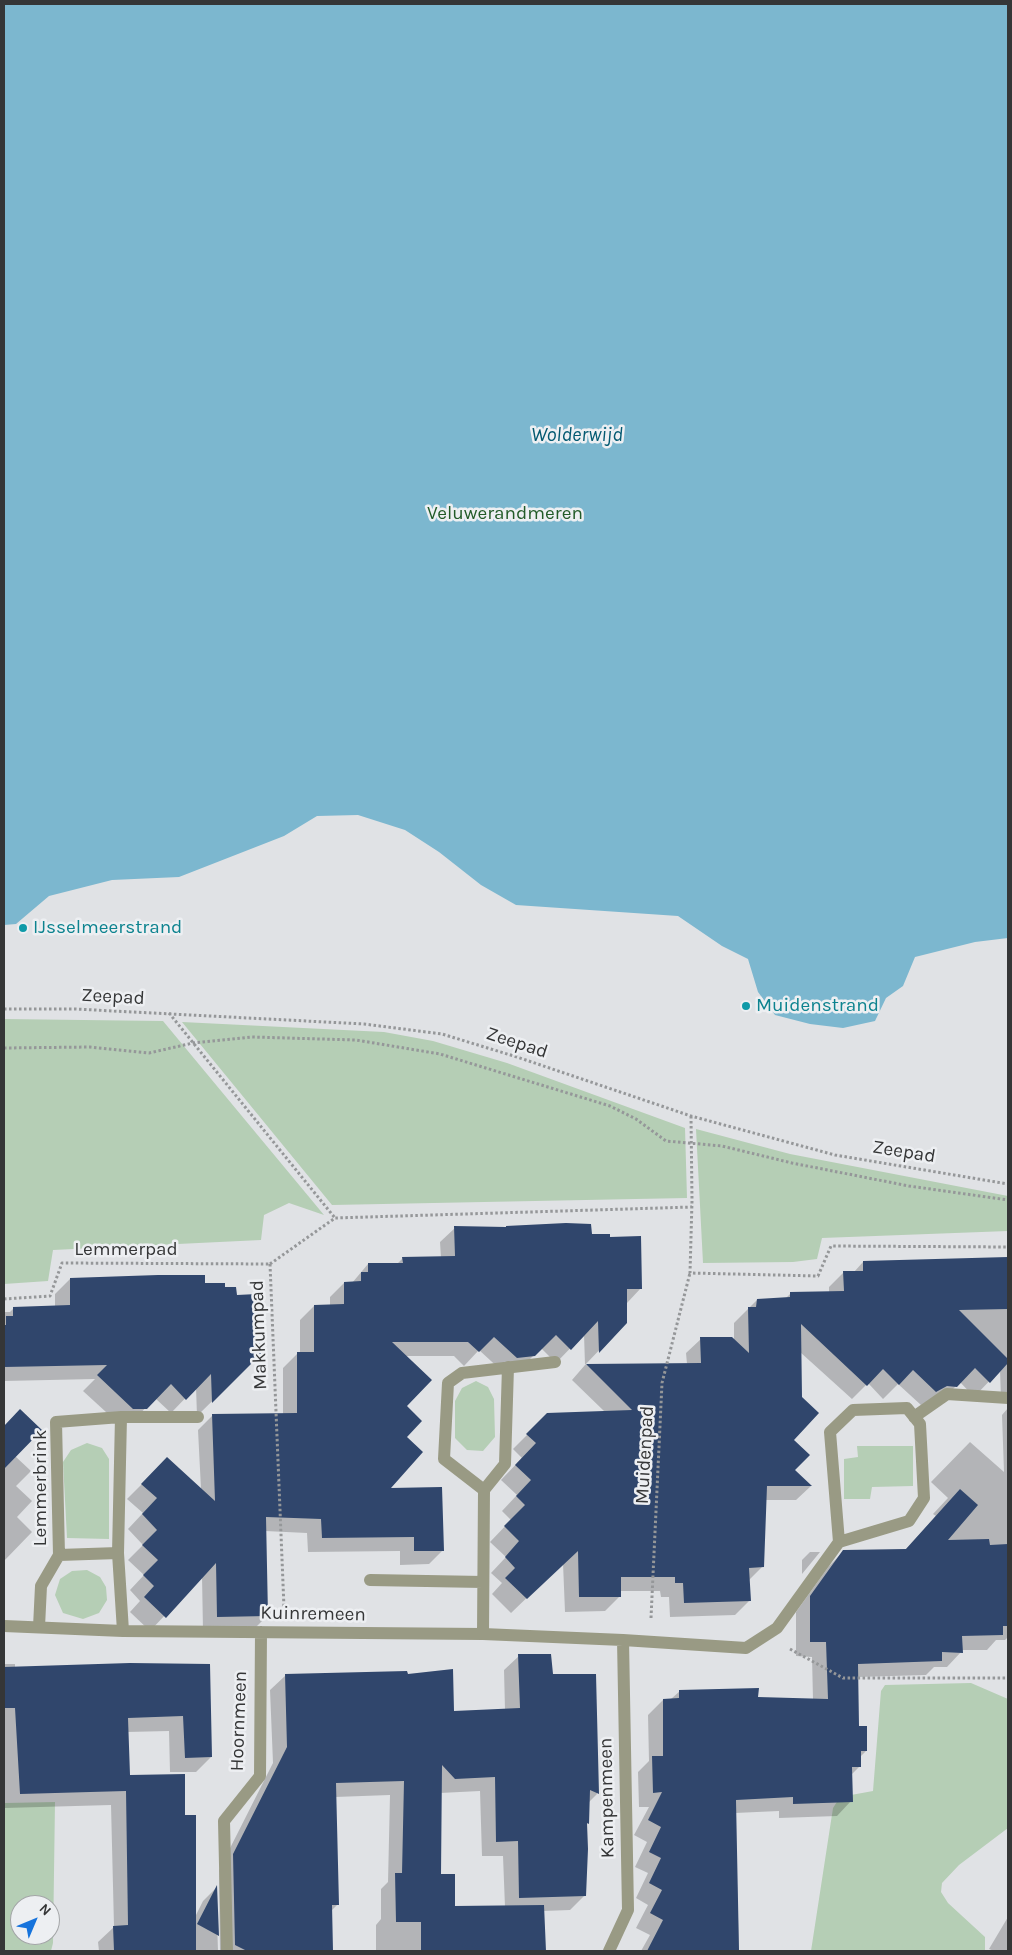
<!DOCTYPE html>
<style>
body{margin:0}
#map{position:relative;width:1012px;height:1955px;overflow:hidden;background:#e0e2e5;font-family:Karla,sans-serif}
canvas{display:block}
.frame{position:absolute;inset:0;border:5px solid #353637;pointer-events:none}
.north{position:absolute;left:10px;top:1895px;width:50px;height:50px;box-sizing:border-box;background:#edeff2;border:1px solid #a3a5a7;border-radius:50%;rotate:45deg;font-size:14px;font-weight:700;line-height:20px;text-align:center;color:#353637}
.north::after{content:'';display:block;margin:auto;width:18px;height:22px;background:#1673dc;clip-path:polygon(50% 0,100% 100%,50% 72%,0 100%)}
</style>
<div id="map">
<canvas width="1012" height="1955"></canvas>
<div class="frame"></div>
<div class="north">N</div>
</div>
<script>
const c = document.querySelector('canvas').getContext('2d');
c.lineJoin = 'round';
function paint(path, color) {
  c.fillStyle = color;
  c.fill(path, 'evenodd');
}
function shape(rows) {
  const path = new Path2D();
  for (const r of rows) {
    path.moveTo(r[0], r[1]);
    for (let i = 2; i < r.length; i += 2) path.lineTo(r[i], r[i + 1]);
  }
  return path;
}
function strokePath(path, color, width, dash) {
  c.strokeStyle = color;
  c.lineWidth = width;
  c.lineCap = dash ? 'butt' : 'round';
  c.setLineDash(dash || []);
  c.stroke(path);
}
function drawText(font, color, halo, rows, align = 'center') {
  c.font = font + ' Karla,sans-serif';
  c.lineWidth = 5;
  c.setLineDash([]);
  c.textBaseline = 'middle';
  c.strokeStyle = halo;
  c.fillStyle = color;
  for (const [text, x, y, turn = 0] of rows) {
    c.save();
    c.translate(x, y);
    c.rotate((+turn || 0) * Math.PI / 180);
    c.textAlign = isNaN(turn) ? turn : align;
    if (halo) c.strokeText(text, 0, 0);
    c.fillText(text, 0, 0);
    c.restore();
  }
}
paint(shape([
 [4,1019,163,1021,324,1215,289,1203,264,1215,261,1240,53,1250,48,1281,4,1284],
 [182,1022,384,1032,433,1041,507,1063,685,1128,687,1198,332,1205],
 [696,1129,790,1154,1008,1196,1008,1231,822,1238,817,1259,793,1262,703,1263],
 [476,1381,488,1387,494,1399,495,1437,483,1451,467,1450,455,1438,455,1401,462,1388],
 [87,1443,102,1448,109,1459,109,1539,67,1538,63,1462,71,1450],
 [857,1446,913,1446,913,1486,872,1487,870,1499,844,1499,844,1459,858,1457],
 [87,1570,100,1577,106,1587,107,1600,99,1613,83,1619,63,1613,55,1595,60,1579,72,1571],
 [971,1683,1008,1699,1008,1828,959,1865,942,1883,941,1892,948,1903,985,1937,985,1951,811,1951,833,1808,840,1797,873,1791,881,1691,885,1685],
 [55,1802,53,1943,51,1951,4,1951,4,1803],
 [20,1905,50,1905,50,1935,20,1935]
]), '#b5ceb5');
paint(shape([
 [4,4,1008,4,1008,938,975,942,915,957,903,986,886,998,875,1021,843,1028,810,1024,775,1015,758,992,748,959,722,946,678,916,516,905,481,885,439,852,405,830,358,815,317,816,284,836,179,877,112,880,49,896,16,924,4,925]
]), '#7cb7cf');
paint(shape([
 [455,1228,591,1235,609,1238,641,1288,627,1303,626,1322,585,1365,584,1334,556,1363,541,1348,519,1370,503,1372,479,1350,464,1366,454,1356,404,1356,406,1437,388,1490,443,1550,429,1564,400,1565,400,1551,308,1552,307,1533,265,1531,267,1616,253,1630,203,1631,202,1576,150,1631,130,1612,140,1601,130,1590,144,1575,128,1560,143,1545,128,1529,143,1513,127,1499,167,1459,201,1489,198,1430,213,1415,283,1414,283,1368,297,1354,300,1354,300,1320,314,1306,330,1306,330,1297,344,1283,352,1283,368,1264,397,1264,403,1258,441,1258,440,1242],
 [1007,1258,1008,1393,1001,1399,1000,1370,974,1397,960,1382,941,1401,921,1405,898,1384,883,1399,868,1383,852,1399,800,1352,792,1440,793,1470,811,1486,796,1500,765,1500,762,1567,748,1581,749,1601,735,1615,670,1617,669,1597,661,1597,660,1591,620,1591,620,1596,605,1611,565,1612,563,1563,511,1613,492,1594,502,1583,491,1573,506,1557,490,1542,511,1520,502,1511,517,1495,501,1480,522,1458,513,1449,548,1414,605,1412,572,1380,585,1365,687,1364,686,1353,701,1339,734,1341,734,1323,757,1300,786,1298,791,1293,829,1293,829,1287,844,1272,854,1272,863,1262],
 [70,1279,204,1285,224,1288,236,1296,256,1336,260,1354,197,1416,196,1387,171,1413,155,1398,131,1423,118,1423,83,1391,95,1379,4,1381,4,1312,10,1312,14,1308,55,1307,55,1294],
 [1008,1408,1008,1637,1005,1640,996,1640,987,1650,961,1650,961,1652,947,1667,934,1667,926,1675,857,1677,857,1727,866,1751,860,1757,860,1766,851,1775,851,1801,837,1816,779,1818,779,1811,735,1813,739,1951,641,1951,650,1935,636,1928,648,1905,636,1898,648,1873,635,1867,647,1842,634,1835,649,1807,639,1807,638,1772,649,1761,648,1715,663,1700,671,1699,680,1691,757,1698,813,1700,812,1657,796,1656,796,1612,829,1566,844,1551,905,1550,936,1516,933,1514,948,1498,931,1482,970,1442,1004,1472,1002,1415],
 [20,1411,15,1456,31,1471,16,1486,32,1501,17,1517,32,1532,4,1561,4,1427],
 [810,1552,820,1552,802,1574,802,1560],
 [519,1656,552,1675,595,1675,597,1794,588,1803,588,1823,585,1826,585,1895,570,1910,543,1911,543,1951,376,1951,376,1925,381,1919,381,1889,388,1882,390,1795,335,1797,338,1904,331,1911,332,1951,276,1951,276,1946,273,1951,220,1951,219,1870,273,1763,270,1690,285,1676,406,1675,452,1712,505,1710,504,1670],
 [480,1791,482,1856,503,1856,505,1907,454,1908,440,1876,440,1793],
 [4,1664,15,1664,15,1668,209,1665,211,1757,196,1772,170,1772,169,1731,127,1732,128,1777,184,1816,195,1917,203,1901,216,1888,218,1951,99,1951,98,1942,114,1927,111,1805,5,1808],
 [1008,1917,1008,1951,994,1951,989,1949]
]), '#0003');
paint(shape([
 [566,1223,591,1224,592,1234,610,1234,610,1237,641,1236,642,1289,627,1289,627,1323,599,1353,598,1321,571,1350,556,1335,535,1356,517,1358,494,1337,479,1352,468,1342,392,1342,432,1380,407,1406,422,1421,407,1437,423,1452,391,1488,442,1487,444,1551,414,1551,414,1537,322,1538,321,1519,266,1517,268,1616,217,1617,216,1563,166,1618,144,1597,154,1586,143,1575,158,1560,142,1545,157,1530,142,1514,157,1498,141,1484,167,1457,215,1501,212,1414,297,1413,297,1352,314,1352,314,1305,344,1304,344,1282,361,1281,361,1272,368,1272,368,1263,403,1263,402,1257,455,1256,454,1226,506,1227,506,1226],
 [1008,1257,1008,1309,959,1310,1008,1359,1008,1363,990,1383,975,1368,957,1387,947,1386,936,1392,913,1370,899,1385,883,1369,867,1386,801,1324,802,1397,819,1413,794,1440,810,1455,795,1470,812,1486,767,1486,764,1567,749,1568,751,1601,684,1603,683,1583,675,1583,675,1577,621,1577,621,1597,579,1597,578,1551,527,1599,505,1578,515,1568,505,1557,519,1541,504,1526,525,1505,516,1496,531,1480,515,1465,536,1443,526,1434,547,1413,632,1410,586,1364,701,1363,700,1337,732,1337,749,1353,748,1307,756,1307,757,1299,790,1297,790,1292,844,1291,843,1271,863,1271,863,1261],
 [158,1275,205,1275,205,1283,225,1283,225,1287,236,1287,237,1295,257,1294,258,1335,260,1335,261,1354,212,1403,211,1374,186,1400,171,1384,147,1409,133,1409,97,1375,107,1365,4,1367,4,1325,6,1325,6,1316,13,1316,13,1307,70,1305,70,1278],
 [20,1409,42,1430,4,1469,4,1426],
 [960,1489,978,1505,948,1540,989,1539,990,1545,1008,1544,1008,1626,1003,1626,1003,1635,962,1636,963,1653,942,1652,942,1661,858,1664,859,1726,867,1726,867,1751,861,1751,861,1767,852,1767,853,1802,793,1804,793,1797,736,1800,739,1951,647,1951,663,1920,650,1913,662,1890,649,1883,661,1858,649,1852,661,1827,648,1820,662,1792,653,1793,652,1756,663,1756,663,1699,679,1698,679,1690,759,1688,758,1697,828,1699,826,1642,810,1642,810,1596,843,1550,906,1549],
 [518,1654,551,1654,553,1674,596,1674,599,1794,590,1790,589,1824,587,1823,588,1849,586,1896,519,1898,518,1841,496,1842,495,1777,455,1779,442,1765,441,1874,455,1874,455,1906,544,1905,546,1951,421,1951,421,1922,396,1922,395,1873,402,1873,404,1781,336,1783,339,1905,332,1905,333,1951,247,1951,235,1945,233,1854,287,1747,285,1674,407,1671,408,1674,453,1669,454,1711,520,1708],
 [130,1663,210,1664,212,1757,185,1758,183,1716,128,1718,130,1775,185,1774,185,1815,196,1815,196,1951,114,1951,113,1926,128,1925,126,1791,20,1794,15,1708,4,1708,4,1667],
 [217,1885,219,1936,197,1924]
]), '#30466c');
strokePath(shape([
 [4,1009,75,1009,364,1024,442,1034,517,1057,691,1116,835,1155,1008,1184],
 [169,1013,335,1218],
 [4,1048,90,1047,149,1053,193,1043,252,1037,356,1040,440,1054,610,1106,636,1119,666,1141,722,1146,792,1163,909,1186,1008,1200],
 [691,1116,692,1201,690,1273,818,1276,831,1246,1008,1247],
 [270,1264,335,1218,692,1207],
 [270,1264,284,1608],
 [4,1299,50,1296,62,1263,270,1264],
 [651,1618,662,1383,690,1273],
 [790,1649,843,1678,1008,1678]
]), '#959799', 3, [2.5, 2.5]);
strokePath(shape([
 [121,1417,118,1553,123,1631],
 [914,1417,947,1394,1008,1398],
 [484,1490,444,1459,448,1383,462,1373,555,1362],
 [59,1555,118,1553],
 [370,1580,483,1582],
 [4,1626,123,1631,483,1634,623,1640,746,1648,777,1628,839,1542,909,1521,924,1498,920,1424,907,1408,853,1410,830,1432,839,1542],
 [39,1627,41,1586,59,1555,56,1422,121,1417,198,1417],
 [483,1634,484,1490,505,1464,508,1367],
 [227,1951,224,1821,260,1776,261,1632],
 [609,1951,628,1910,623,1640]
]), '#999a84', 12);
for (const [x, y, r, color] of [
 [23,928,5,"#0f9aa8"],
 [746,1006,5,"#0f9aa8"]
]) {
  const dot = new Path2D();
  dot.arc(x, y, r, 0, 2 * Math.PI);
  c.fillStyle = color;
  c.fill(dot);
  strokePath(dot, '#edeff2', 2);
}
drawText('19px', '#225b28', '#edeff2', [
 ["Veluwerandmeren",505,514]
]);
drawText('19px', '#0d838f', '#edeff2', [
 ["IJsselmeerstrand",33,928],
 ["Muidenstrand",756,1006]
], 'left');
drawText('19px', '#353637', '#edeff2', [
 ["Zeepad",113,997,3],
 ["Zeepad",517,1043,18],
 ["Zeepad",904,1152,9],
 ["Lemmerpad",126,1250],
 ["Makkumpad",259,1335,-92],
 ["Muidenpad",645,1455,-87],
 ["Lemmerbrink",41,1488,-90],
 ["Kuinremeen",313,1614,1],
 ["Hoornmeen",239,1721,-88],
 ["Kampenmeen",607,1798,-91]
]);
drawText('italic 20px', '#035971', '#edeff2', [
 ["Wolderwijd",577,435]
]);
</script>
